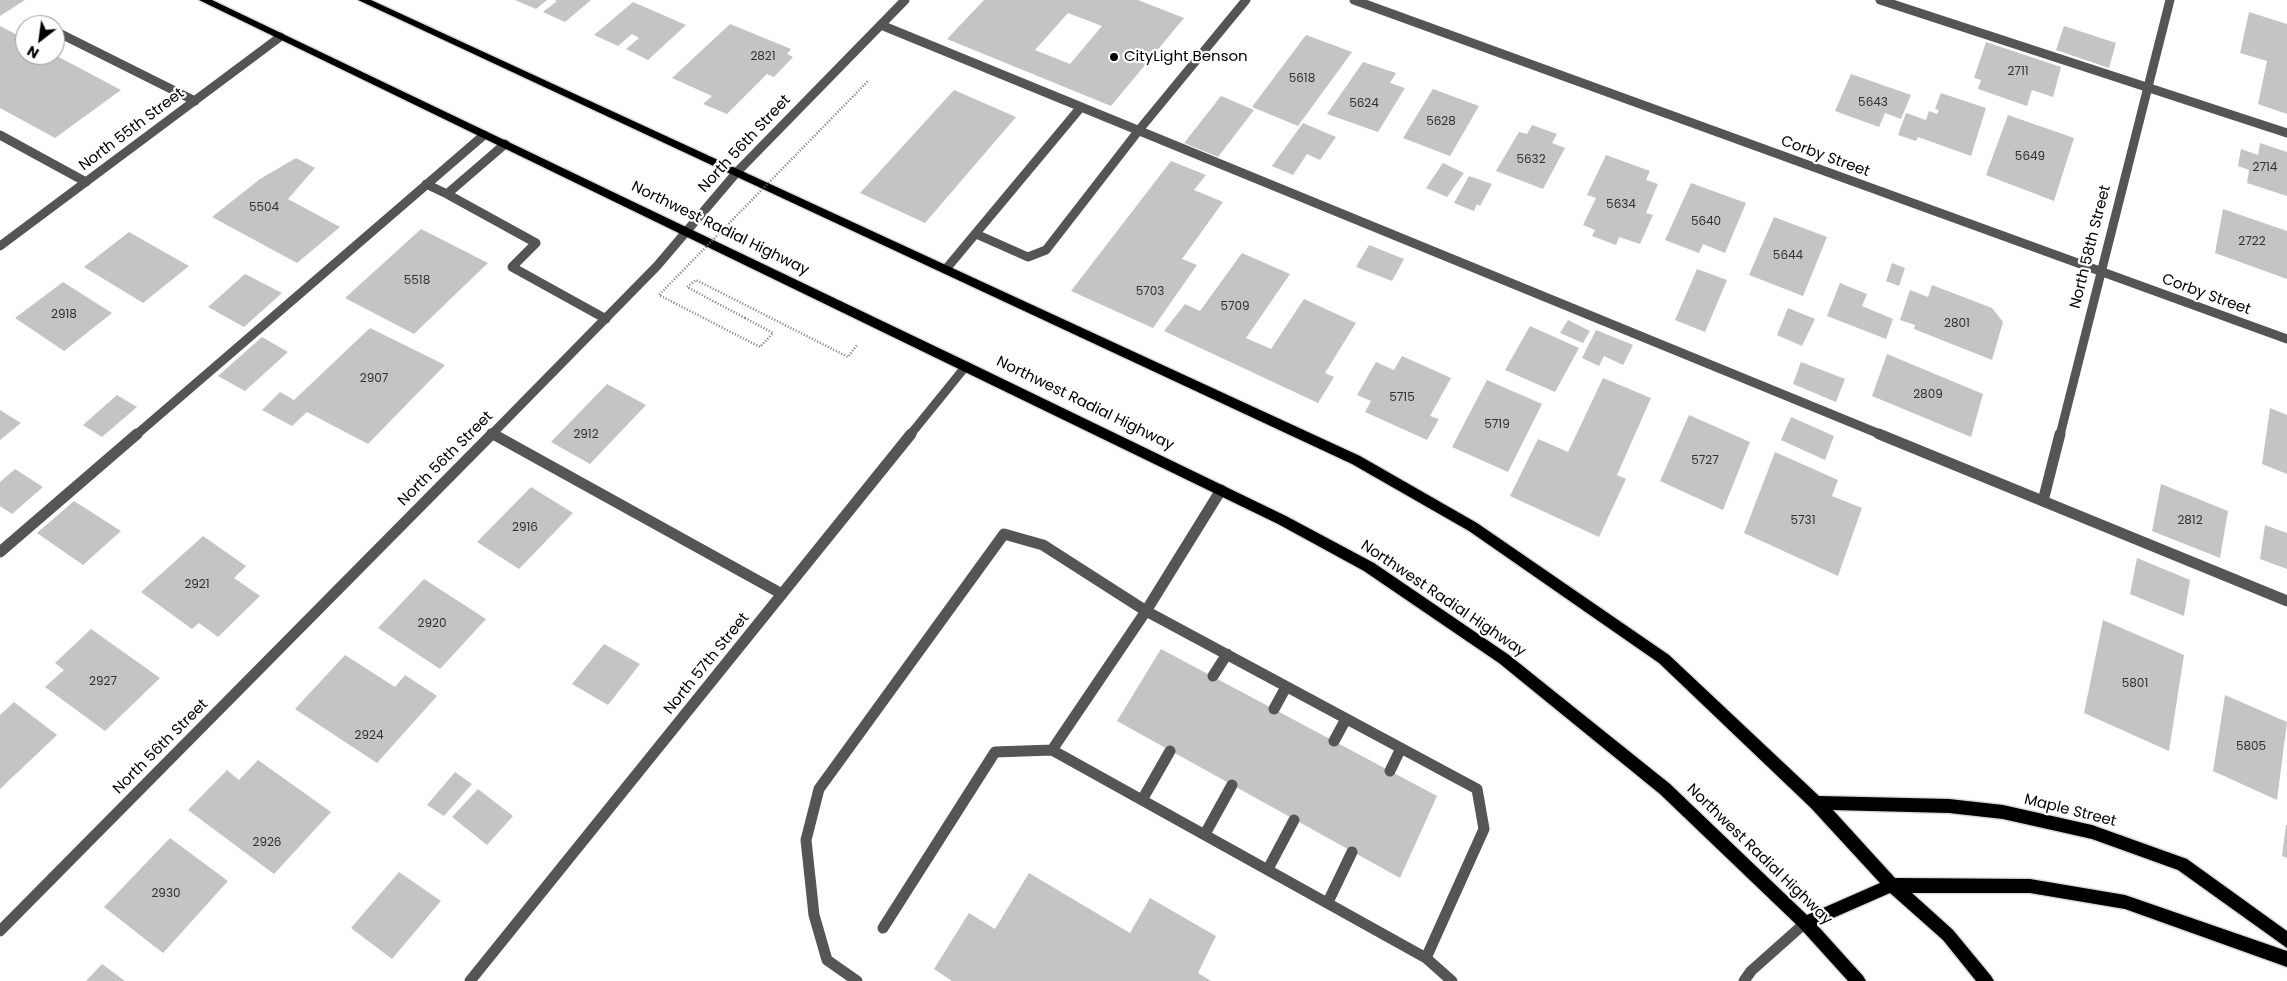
<!DOCTYPE html>
<style>
body{margin:0}
#map{position:relative;width:2287px;height:981px;overflow:hidden;background:#fff;font-family:Poppins,sans-serif}
canvas{display:block}
.north{position:absolute;left:15px;top:15px;width:50px;height:50px;box-sizing:border-box;background:#fff;border:1px solid #999;border-radius:50%;rotate:210deg;font-size:14px;font-weight:700;line-height:20px;text-align:center;color:#000}
.north::after{content:'';display:block;margin:auto;width:18px;height:22px;background:#000;clip-path:polygon(50% 0,100% 100%,50% 72%,0 100%)}
</style>
<div id="map">
<canvas width="2287" height="981"></canvas>
<div class="north">N</div>
</div>
<script>
const c = document.querySelector('canvas').getContext('2d');
c.lineJoin = 'round';
function paint(path, color) {
  c.fillStyle = color;
  c.fill(path, 'evenodd');
}
function shape(rows) {
  const path = new Path2D();
  for (const r of rows) {
    path.moveTo(r[0], r[1]);
    for (let i = 2; i < r.length; i += 2) path.lineTo(r[i], r[i + 1]);
  }
  return path;
}
function strokePath(path, color, width, dash) {
  c.strokeStyle = color;
  c.lineWidth = width;
  c.lineCap = dash ? 'butt' : 'round';
  c.setLineDash(dash || []);
  c.stroke(path);
}
function drawText(font, color, halo, rows, align = 'center') {
  c.font = font + ' Poppins,sans-serif';
  c.lineWidth = 4.5;
  c.setLineDash([]);
  c.textBaseline = 'middle';
  c.strokeStyle = halo;
  c.fillStyle = color;
  for (const [text, x, y, turn = 0] of rows) {
    c.save();
    c.translate(x, y);
    c.rotate((+turn || 0) * Math.PI / 180);
    c.textAlign = isNaN(turn) ? turn : align;
    if (halo) c.strokeText(text, 0, 0);
    c.fillText(text, 0, 0);
    c.restore();
  }
}
paint(shape([
 [0,0,25,0,0,16],
 [515,0,547,0,536,9],
 [554,0,591,0,565,22,543,12,557,1],
 [984,0,1138,0,1184,18,1111,106,947,39],
 [1068,13,1102,26,1070,64,1035,50],
 [633,2,686,25,648,60,626,49,639,38,632,34,618,46,594,35],
 [2249,12,2287,24,2287,114,2258,104,2267,61,2240,53],
 [730,24,791,49,787,54,793,57,774,77,767,74,727,114,703,104,712,96,672,78],
 [0,26,25,39,25,55,55,55,121,90,55,138,0,108],
 [2064,26,2116,43,2109,68,2056,50],
 [1306,35,1352,52,1298,126,1252,107],
 [1986,42,2061,67,2053,97,2032,90,2027,106,1978,89,1981,80,1974,78],
 [1363,62,1396,73,1390,83,1405,88,1378,132,1327,114],
 [1851,74,1911,95,1901,119,1885,113,1879,127,1835,111],
 [1433,89,1479,106,1450,156,1403,138],
 [954,90,1016,117,925,223,860,193],
 [1941,93,1986,108,1971,156,1918,137,1916,141,1898,135,1906,113,1926,120,1929,111,1937,114,1939,110,1935,109],
 [1221,96,1254,110,1218,157,1184,143],
 [2008,115,2074,138,2054,201,1986,175],
 [1303,123,1336,137,1320,160,1307,154,1293,175,1272,166],
 [1532,125,1557,134,1552,143,1565,148,1543,189,1496,171,1519,132,1527,134],
 [2260,143,2287,152,2287,196,2247,183,2249,170,2238,166,2241,149,2258,155],
 [1606,155,1650,171,1646,180,1658,184,1646,213,1653,215,1640,244,1619,237,1616,245,1592,236,1595,230,1583,225,1596,198,1587,195],
 [296,158,315,168,288,199,340,227,297,263,212,217,260,179],
 [1171,161,1206,175,1194,190,1223,202,1182,259,1197,265,1153,328,1071,291],
 [1443,163,1464,173,1447,197,1426,188],
 [1469,176,1492,184,1480,206,1477,204,1474,211,1454,203],
 [1691,183,1746,203,1725,253,1703,244,1699,253,1665,240],
 [2223,209,2287,231,2287,279,2215,253],
 [1774,217,1827,237,1803,296,1749,275],
 [421,229,488,263,414,334,345,298],
 [129,232,189,266,143,303,84,267],
 [1369,245,1404,259,1392,281,1356,267],
 [1242,253,1290,274,1246,338,1271,349,1304,299,1356,323,1325,373,1334,377,1318,403,1164,331,1185,304,1200,311],
 [1892,263,1905,268,1899,286,1886,281],
 [1697,269,1727,280,1705,332,1675,320],
 [245,274,282,293,244,327,208,307],
 [63,282,112,313,64,351,15,318],
 [1840,283,1867,294,1862,306,1893,319,1886,339,1827,316],
 [1932,285,1992,308,2003,322,1992,360,1914,329,1915,325,1900,320,1910,290,1928,297],
 [1788,308,1815,319,1802,346,1777,335],
 [1568,320,1590,331,1583,343,1560,333],
 [1530,326,1579,348,1555,392,1505,370],
 [370,328,445,365,368,444,307,412,292,426,262,410,280,392,294,400],
 [1596,330,1633,345,1623,365,1604,356,1599,366,1582,358],
 [262,337,288,352,245,391,218,376],
 [1887,354,1983,394,1971,437,1872,396],
 [1402,356,1451,378,1430,416,1439,419,1427,440,1365,412,1371,401,1357,395,1376,362,1394,370],
 [1801,362,1845,379,1836,402,1793,384],
 [1603,378,1651,398,1617,475,1626,479,1599,537,1510,496,1538,439,1568,452],
 [1487,380,1542,404,1508,472,1452,447],
 [607,384,646,405,590,464,551,442],
 [117,395,137,407,102,437,83,425],
 [2270,408,2287,415,2287,474,2262,464],
 [0,410,21,423,0,440],
 [1689,415,1750,442,1723,510,1660,481],
 [1791,417,1834,436,1825,460,1781,440],
 [1775,452,1838,480,1832,496,1862,508,1838,576,1744,533],
 [15,469,43,487,12,514,0,506,0,482],
 [2161,484,2228,511,2220,558,2152,531],
 [531,487,573,513,519,569,477,542],
 [74,501,121,531,83,565,37,533],
 [2265,525,2287,533,2287,569,2260,559],
 [203,536,246,566,234,578,260,596,218,637,199,623,192,629,141,592],
 [2137,558,2190,580,2184,616,2130,594],
 [424,579,486,619,440,669,378,628],
 [2103,620,2184,655,2169,751,2084,713],
 [91,629,160,678,105,731,45,687,64,670,55,663],
 [604,644,640,664,608,705,572,684],
 [1161,649,1437,796,1400,878,1117,721],
 [345,655,395,687,405,675,437,696,377,763,295,709],
 [2225,695,2287,722,2277,800,2213,771],
 [14,702,57,735,0,789,0,715],
 [258,760,331,812,274,874,188,810,227,770,239,780],
 [455,772,472,784,444,816,427,805],
 [478,789,513,816,487,845,452,817],
 [2286,825,2287,825,2287,858,2282,856],
 [170,838,228,881,163,953,104,907],
 [399,872,441,901,392,959,351,928],
 [1029,873,1130,933,1150,898,1216,936,1198,973,1211,981,952,981,934,969,969,913,995,929],
 [102,964,125,981,86,981]
]), '#c4c4c4');
const primary = shape([
 [199,0,212,0,970,363,1286,516,1374,563,1509,655,1670,784,1807,915,1880,883,1811,808,1659,663,1469,531,1352,464,358,0,371,0,1360,456,1477,523,1669,655,1819,796,1949,799,2003,805,2092,825,2187,859,2287,931,2287,948,2178,870,2092,839,2003,819,1949,813,1833,810,1895,878,2030,879,2125,895,2287,951,2287,967,2125,909,2030,893,1912,893,1953,930,1991,976,1994,981,1976,981,1943,940,1890,893,1817,925,1863,976,1866,981,1848,981,1800,928,1660,794,1499,663,1364,571,1278,524,199,0]
]);
strokePath(primary, '#dbdbdb', 3);
strokePath(shape([
 [745,318,687,287,696,280,848,357,857,345]
]), '#777', 2.5, [1, 2]);
strokePath(shape([
 [1880,0,2287,133],
 [881,25,1882,435],
 [55,31,195,101],
 [0,135,86,182],
 [505,144,447,194,536,243,512,267,606,319],
 [426,184,447,194],
 [976,234,1028,257,1046,250,1139,130,1246,0],
 [946,269,1081,107],
 [491,433,495,435],
 [136,435,484,135]
]), '#555', 9);
strokePath(shape([
 [493,434,782,594],
 [1879,434,2287,601],
 [1221,490,1146,611,1052,750,1426,958,1452,981],
 [0,552,137,434],
 [1213,676,1227,654],
 [1274,709,1286,687],
 [1334,741,1346,719],
 [1390,771,1401,748],
 [1142,800,1170,751],
 [1205,834,1232,785],
 [1268,869,1294,820],
 [1328,902,1352,852],
 [883,928,995,752,1052,750],
 [857,981,827,960,814,915,806,840,819,789,1004,534,1043,545,1146,611,1477,789,1484,829,1426,958]
]), '#555', 11);
strokePath(shape([
 [1354,0,2287,339],
 [0,246,280,37],
 [491,435,657,266,737,172,905,0],
 [910,435,966,366],
 [2060,435,2170,0]
]), '#555', 9);
strokePath(shape([
 [2043,501,2060,434],
 [0,931,492,434],
 [470,981,911,434],
 [1744,981,1751,971,1805,923]
]), '#555', 11);
paint(primary, '#000');
strokePath(shape([
 [745,318,773,333,760,347,659,295,869,80]
]), '#777', 2.5, [1, 2]);
for (const [x, y, r, color] of [
 [1114,57,5,"#000"]
]) {
  const dot = new Path2D();
  dot.arc(x, y, r, 0, 2 * Math.PI);
  c.fillStyle = color;
  c.fill(dot);
  strokePath(dot, '#fff', 2);
}
drawText('12px', '#313131', null, [
 ["2821",763,57],
 ["2711",2018,72],
 ["5618",1302,79],
 ["5643",1873,103],
 ["5624",1364,104],
 ["5628",1441,122],
 ["5649",2030,157],
 ["5632",1531,160],
 ["2714",2265,168],
 ["5634",1621,205],
 ["5504",264,208],
 ["5640",1706,222],
 ["2722",2252,242],
 ["5644",1788,256],
 ["5518",417,281],
 ["5703",1150,292],
 ["5709",1235,307],
 ["2918",64,315],
 ["2801",1957,324],
 ["2907",374,379],
 ["2809",1928,395],
 ["5715",1402,398],
 ["5719",1497,425],
 ["2912",586,435],
 ["5727",1705,461],
 ["5731",1803,521],
 ["2812",2190,521],
 ["2916",525,528],
 ["2921",197,585],
 ["2920",432,624],
 ["2927",103,682],
 ["5801",2135,684],
 ["2924",369,736],
 ["5805",2251,747],
 ["2926",267,843],
 ["2930",166,894]
]);
drawText('15px', '#000', '#fff', [
 ["CityLight Benson",1124,57]
], 'left');
drawText('15px', '#000', '#fff', [
 ["North 55th Street",132,130,-37],
 ["North 56th Street",745,144,-47],
 ["Corby Street",1825,157,20],
 ["Northwest Radial Highway",720,229,26],
 ["North 58th Street",2091,247,-76],
 ["Corby Street",2206,295,20],
 ["Northwest Radial Highway",1085,404,26],
 ["North 56th Street",446,459,-45],
 ["Northwest Radial Highway",1443,599,34],
 ["North 57th Street",707,664,-51],
 ["North 56th Street",161,747,-45],
 ["Maple Street",2070,811,14],
 ["Northwest Radial Highway",1759,855,44]
]);
</script>
